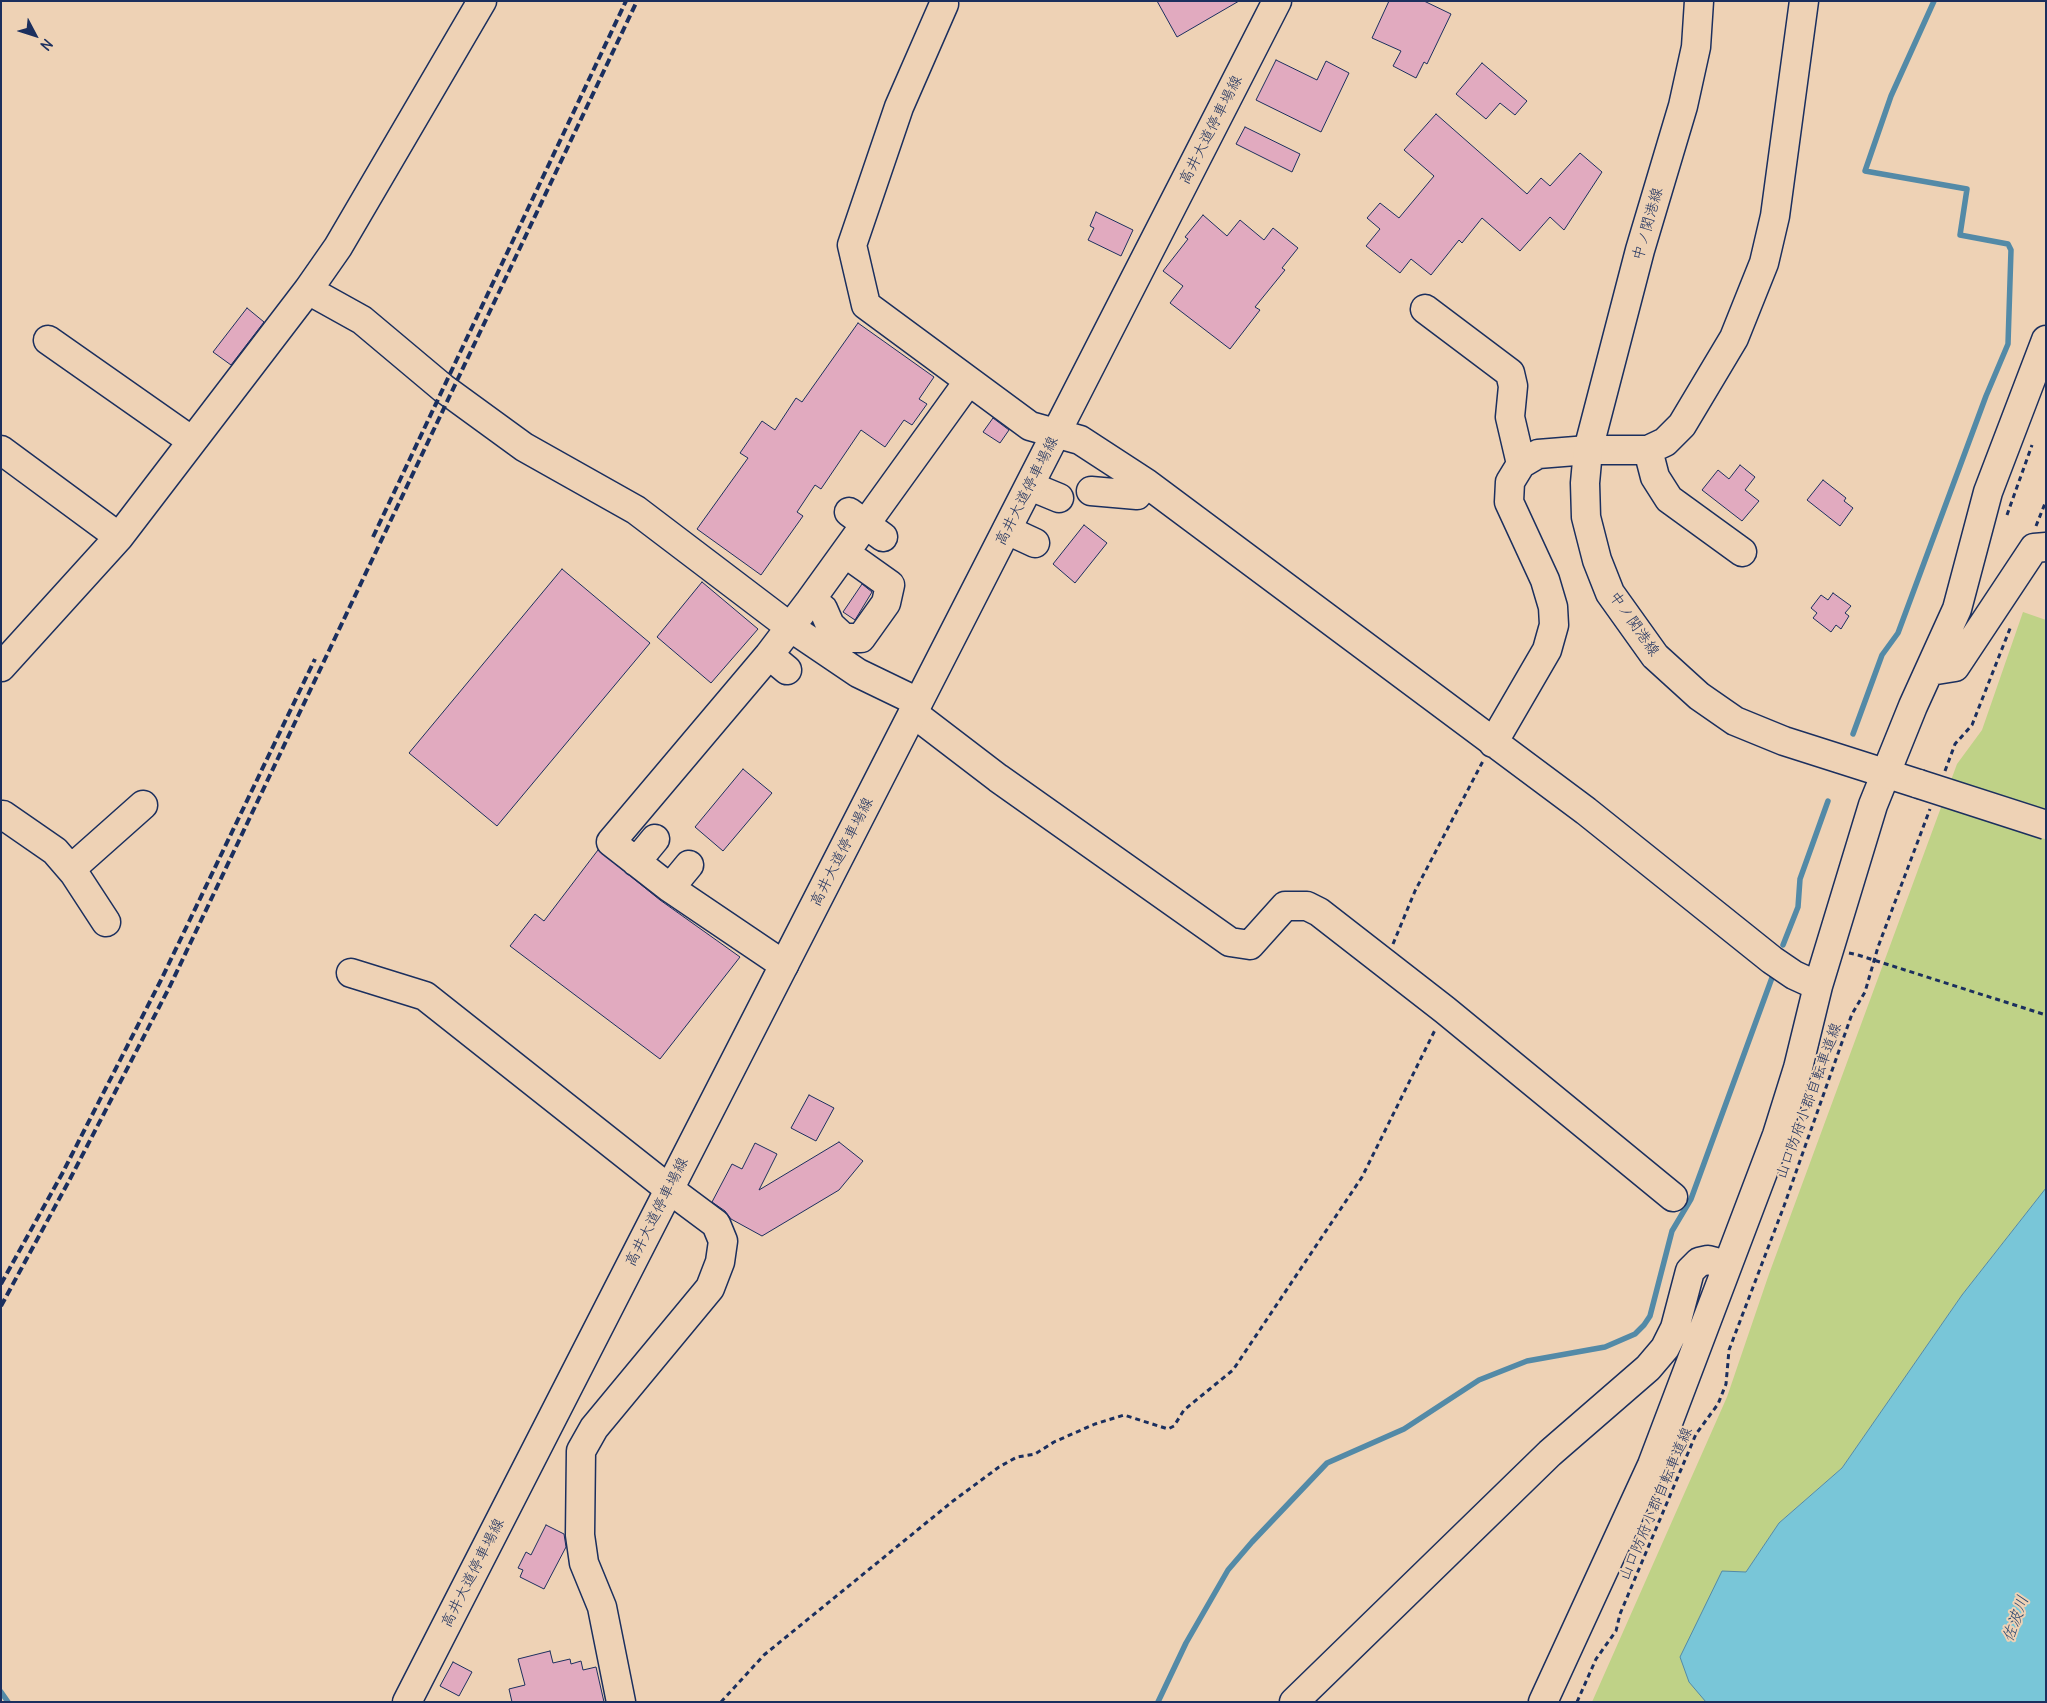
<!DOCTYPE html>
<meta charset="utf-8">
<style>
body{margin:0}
#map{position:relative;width:2047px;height:1703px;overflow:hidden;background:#eed2b5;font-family:Delius,sans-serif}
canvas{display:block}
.frame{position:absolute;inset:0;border:2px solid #1b2f5e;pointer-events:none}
.north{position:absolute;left:10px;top:10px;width:50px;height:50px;-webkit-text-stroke:4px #eed2b5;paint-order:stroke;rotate:130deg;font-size:14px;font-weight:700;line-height:20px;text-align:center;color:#1b2f5e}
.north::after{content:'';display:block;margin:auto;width:18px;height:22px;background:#1b2f5e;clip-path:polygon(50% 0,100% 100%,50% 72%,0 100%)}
</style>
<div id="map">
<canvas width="2047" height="1703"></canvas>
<div class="frame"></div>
<div class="north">N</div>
</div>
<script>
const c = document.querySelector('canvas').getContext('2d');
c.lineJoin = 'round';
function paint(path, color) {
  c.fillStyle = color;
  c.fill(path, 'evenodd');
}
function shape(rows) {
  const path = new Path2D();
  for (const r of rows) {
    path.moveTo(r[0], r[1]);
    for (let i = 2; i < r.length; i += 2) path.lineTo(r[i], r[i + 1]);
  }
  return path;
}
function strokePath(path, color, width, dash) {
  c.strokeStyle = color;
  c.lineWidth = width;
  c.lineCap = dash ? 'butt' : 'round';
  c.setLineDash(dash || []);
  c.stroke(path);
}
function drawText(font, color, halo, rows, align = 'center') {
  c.font = font + ' Delius,"Klee One",sans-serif';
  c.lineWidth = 4;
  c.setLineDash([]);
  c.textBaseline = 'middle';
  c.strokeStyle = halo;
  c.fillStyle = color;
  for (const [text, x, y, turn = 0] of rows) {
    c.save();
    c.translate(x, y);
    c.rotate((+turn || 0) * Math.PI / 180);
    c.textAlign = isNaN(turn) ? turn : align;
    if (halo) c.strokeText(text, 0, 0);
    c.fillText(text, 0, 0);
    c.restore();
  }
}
paint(shape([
 [2023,612,2046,620,2046,1188,1962,1295,1842,1468,1779,1523,1746,1572,1706,1702,1592,1702,1727,1397,1769,1274,1957,764,1982,730]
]), '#bfd287');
const water = shape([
 [2046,1188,2046,1702,1706,1702,1689,1682,1680,1657,1722,1571,1746,1572,1779,1523,1842,1468,1962,1295,2046,1188]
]);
paint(water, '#79c6d8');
strokePath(water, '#538aa7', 1);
strokePath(shape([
 [1853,734,1882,655,1898,633,1986,396,2008,344,2011,250,2008,244,1960,235,1967,189,1865,171,1891,96,1934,1],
 [1783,945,1798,907,1800,879,1828,801],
 [1,1692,8,1702],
 [1158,1702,1186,1643,1228,1570,1252,1542,1327,1463,1404,1429,1479,1380,1527,1361,1605,1347,1635,1334,1644,1325,1650,1316,1672,1231,1691,1199,1773,975]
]), '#538aa7', 5.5);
const building = shape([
 [1157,1,1239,1,1177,37,1157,1],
 [1389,1,1424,1,1451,14,1427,64,1424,62,1416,78,1393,66,1401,51,1372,38,1389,1],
 [1276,60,1317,80,1326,61,1349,73,1321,132,1256,100,1276,60],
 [1482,63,1527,101,1515,115,1500,103,1486,119,1456,94,1482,63],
 [1436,114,1527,194,1541,178,1550,186,1580,153,1602,172,1564,230,1550,217,1520,251,1482,218,1462,243,1459,240,1431,275,1411,259,1400,273,1366,246,1380,229,1367,218,1380,203,1399,218,1434,176,1404,150,1436,114],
 [1245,127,1300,154,1292,172,1236,144,1245,127],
 [1096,212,1133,230,1121,256,1088,240,1094,228,1090,226,1096,212],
 [1203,215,1227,236,1240,220,1264,240,1273,228,1298,248,1282,268,1285,270,1255,307,1260,310,1230,349,1170,303,1183,286,1163,271,1188,239,1185,237,1203,215],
 [247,308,264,322,231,365,213,352,247,308],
 [858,323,934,377,919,399,927,404,912,425,904,420,885,447,861,430,821,489,815,485,797,512,803,516,761,575,697,529,748,458,740,453,762,421,775,430,796,398,802,402,858,323],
 [993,418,1009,430,1000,443,983,432,993,418],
 [1740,465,1755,477,1745,490,1759,501,1742,521,1702,490,1718,470,1729,479,1740,465],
 [1823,480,1846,498,1844,501,1853,508,1840,526,1807,500,1823,480],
 [1084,525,1107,543,1075,583,1053,564,1084,525],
 [562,569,650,643,497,826,409,753,562,569],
 [702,582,758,629,711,683,657,637,702,582],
 [862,584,872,592,855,620,843,612,862,584],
 [1833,593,1851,606,1845,613,1849,616,1841,629,1836,625,1831,632,1813,618,1817,613,1811,608,1821,595,1828,600,1833,593],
 [743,769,772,793,723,851,695,827,743,769],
 [598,850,660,900,740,957,660,1059,510,946,535,914,544,921,598,850],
 [809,1095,834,1108,816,1141,791,1128,809,1095],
 [839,1142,863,1161,839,1190,762,1236,731,1219,725,1211,712,1202,732,1164,742,1169,755,1143,777,1154,759,1190,839,1142],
 [546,1525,564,1534,566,1547,544,1589,520,1577,523,1570,518,1568,526,1552,531,1555,546,1525],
 [550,1651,553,1663,570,1659,571,1664,581,1661,583,1670,596,1667,604,1702,512,1702,509,1689,525,1685,518,1659,550,1651],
 [453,1662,472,1672,459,1696,440,1686,453,1662]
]);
paint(building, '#e1aabf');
strokePath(building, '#1b2f5e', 1);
const minor = shape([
 [944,4,899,107,852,245,866,305,1030,426,1080,440,1146,483,1586,811,1772,960,1794,975,1818,986],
 [308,290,362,320,443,388,524,447,636,510,790,627,858,673,918,702],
 [1425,309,1510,373,1513,386,1510,417,1521,464],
 [48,340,192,441],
 [1,450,119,537],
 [1648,450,1655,477,1669,499,1742,552],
 [1030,486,1059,498],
 [1091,491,1137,495,1146,483],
 [849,512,883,537],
 [1007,530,1035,543],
 [810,601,823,609,830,625,844,638,861,638,886,603,890,585,845,553],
 [769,655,787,670],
 [1,667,119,537,308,290,338,247,482,1],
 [1930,671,1955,667,2034,548,2046,547],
 [913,713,998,778,1230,942,1250,945,1285,906,1307,906,1319,912,1445,1010,1673,1197],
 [1493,743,1547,650,1554,625,1553,607,1545,580,1509,502,1510,482,1521,464,1538,454,1588,450,1648,450,1665,442,1682,425,1734,338,1764,263,1775,216,1804,1],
 [1,817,3,815,55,851,74,873,106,922],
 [636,862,655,839],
 [71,869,143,805],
 [670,888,689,865],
 [784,965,670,888,611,842,769,655,810,601,968,382],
 [351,973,425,996,669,1189,716,1224,723,1241,720,1262,710,1288,594,1428,581,1451,580,1535,584,1563,602,1607,621,1702],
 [1294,1702,1550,1453,1648,1368,1665,1348,1675,1328,1690,1271,1699,1262,1708,1260,1727,1265],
 [1543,1702,1652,1465,1777,1135,1798,1068,1818,986,1873,805,1913,706,1957,609,1988,492,2046,340]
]);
const major = shape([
 [1699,1,1696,47,1683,106,1640,250,1588,450,1585,483,1586,517,1597,560,1610,593,1655,656,1699,696,1735,721,1784,741,1919,784],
 [407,1702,1277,1]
]);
strokePath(minor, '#1b2f5e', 31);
strokePath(major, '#1b2f5e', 31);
strokePath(shape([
 [2007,515,2032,445],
 [2036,526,2046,501],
 [1945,771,1955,744,1972,725,2011,626],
 [1393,944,1415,891,1483,761],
 [1849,953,1858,955],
 [721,1702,764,1655,953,1501,999,1467,1017,1457,1035,1454,1054,1442,1095,1424,1124,1415,1168,1429,1174,1426,1184,1410,1233,1370,1362,1177,1435,1030],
 [1577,1702,1596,1659,1616,1631,1620,1614,1696,1434,1718,1404,1726,1384,1729,1350,1784,1206,1852,1014,1865,992,1878,947,1930,809]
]), '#1b2f5e', 3, [5, 4]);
strokePath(minor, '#eed2b5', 28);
strokePath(major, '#eed2b5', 28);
strokePath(shape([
 [373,537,626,1],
 [1,1284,62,1174,161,980,315,659],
 [1,1306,70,1179,170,986,637,1]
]), '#1b2f5e', 4, [8, 4]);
const majorBridge = shape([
 [1919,784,2046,825]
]);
strokePath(majorBridge, '#1b2f5e', 31, []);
strokePath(shape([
 [1858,955,2046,1015]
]), '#1b2f5e', 3, [5, 4]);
strokePath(majorBridge, '#eed2b5', 28);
drawText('15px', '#1b2f5e', '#eed2b5', [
 ["高井大道停車場線",1211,130,-63],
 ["中ノ関港線",1648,224,-74],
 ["高井大道停車場線",1027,491,-63],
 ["中ノ関港線",1634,624,55],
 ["高井大道停車場線",842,852,-63],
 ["山口防府小郡自転車道線",1809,1101,-70],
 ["高井大道停車場線",657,1212,-63],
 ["山口防府小郡自転車道線",1656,1504,-67],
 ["高井大道停車場線",473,1573,-63]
]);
drawText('italic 16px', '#294670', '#eed2b5', [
 ["佐波川",2016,1619,-70]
]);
</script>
